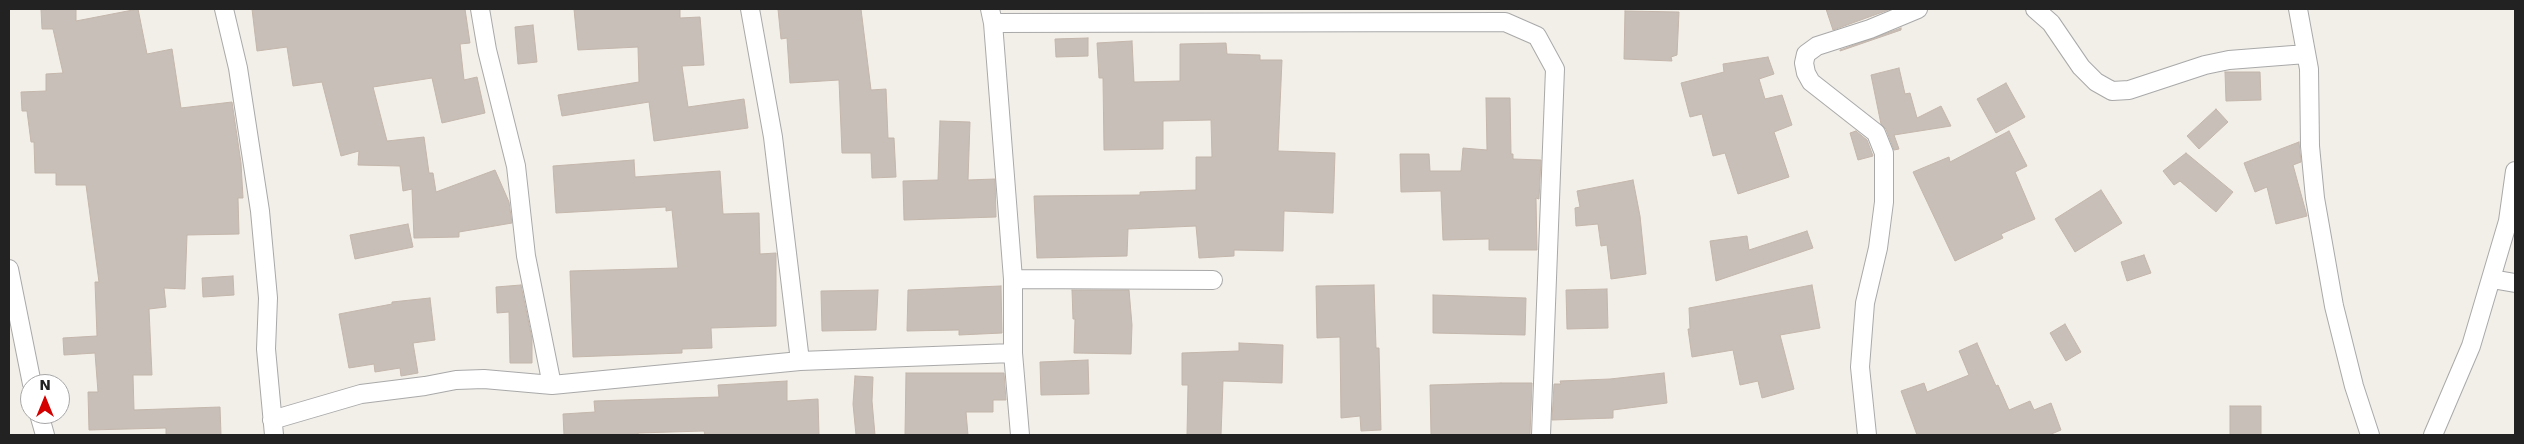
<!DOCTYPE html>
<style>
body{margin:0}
#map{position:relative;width:2524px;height:444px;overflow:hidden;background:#f2efe9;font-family:"DejaVu Sans",sans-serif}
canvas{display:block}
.frame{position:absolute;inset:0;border:10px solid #222;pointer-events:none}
.north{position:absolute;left:20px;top:374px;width:50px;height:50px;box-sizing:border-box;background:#fff;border:1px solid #a7a7a7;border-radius:50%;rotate:0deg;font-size:14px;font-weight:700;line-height:20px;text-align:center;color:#222}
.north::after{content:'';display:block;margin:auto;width:18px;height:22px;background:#d40000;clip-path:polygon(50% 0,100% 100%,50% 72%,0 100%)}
</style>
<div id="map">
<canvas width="2524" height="444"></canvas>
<div class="frame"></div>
<div class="north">N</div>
</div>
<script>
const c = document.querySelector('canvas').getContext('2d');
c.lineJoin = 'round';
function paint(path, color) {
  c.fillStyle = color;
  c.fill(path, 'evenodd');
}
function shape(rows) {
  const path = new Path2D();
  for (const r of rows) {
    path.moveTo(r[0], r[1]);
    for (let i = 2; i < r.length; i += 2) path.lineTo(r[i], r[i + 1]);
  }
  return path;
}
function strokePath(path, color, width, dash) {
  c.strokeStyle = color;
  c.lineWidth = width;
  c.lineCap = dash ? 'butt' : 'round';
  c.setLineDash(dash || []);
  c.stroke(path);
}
const building = shape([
 [41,9,76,9,76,21,138,9,147,54,172,49,181,108,232,102,241,163,243,198,238,198,239,234,187,235,185,289,164,288,166,307,149,309,152,375,133,375,134,410,220,407,221,435,166,435,166,428,89,430,88,392,98,392,95,353,64,355,63,338,97,336,95,282,99,282,86,185,56,185,56,173,35,173,34,142,31,142,27,111,22,111,21,92,46,91,46,74,63,73,53,29,42,29,41,9],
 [252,9,465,9,470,43,460,44,464,80,477,77,485,113,442,123,432,78,373,87,387,141,424,137,429,173,433,173,436,192,495,170,509,202,512,223,459,232,459,237,414,238,412,189,403,191,400,166,358,165,359,151,341,156,322,82,293,86,287,47,257,51,252,9],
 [574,9,680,9,680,18,700,17,704,65,682,66,688,107,744,99,748,128,654,141,649,102,562,116,558,95,639,82,638,47,578,50,574,9],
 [778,9,861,9,871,90,886,89,888,138,894,138,896,177,872,178,871,153,842,153,839,80,790,83,787,38,781,39,778,9],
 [1826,9,1891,9,1833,30,1826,9],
 [1625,11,1679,12,1677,55,1671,57,1672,61,1624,59,1625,11],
 [533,25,537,62,518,64,515,27,533,25],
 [1901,28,1901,30,1840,51,1840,50,1901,28],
 [1088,38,1088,56,1056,57,1055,39,1088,38],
 [1132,41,1134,82,1180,81,1180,44,1226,43,1227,54,1260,55,1260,60,1282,60,1278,151,1335,153,1333,213,1284,211,1283,251,1234,250,1234,256,1199,258,1196,226,1128,229,1127,256,1037,258,1034,196,1140,195,1140,192,1196,190,1196,157,1212,157,1211,120,1163,121,1163,149,1104,150,1103,78,1099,78,1097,43,1132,41],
 [1768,57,1774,74,1759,79,1765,99,1782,95,1792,125,1774,132,1789,177,1738,194,1725,153,1713,156,1702,114,1690,117,1681,83,1724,72,1723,64,1768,57],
 [1899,68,1905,94,1910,93,1917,118,1941,106,1951,126,1894,135,1899,149,1894,150,1886,129,1881,124,1871,75,1899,68],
 [2225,72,2260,72,2261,100,2226,101,2225,72],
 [2006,83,2025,117,1996,133,1977,99,2006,83],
 [1486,98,1510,98,1511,154,1513,154,1513,159,1541,160,1539,199,1536,198,1537,250,1489,250,1489,239,1443,240,1441,191,1401,192,1400,154,1429,154,1430,171,1461,171,1463,148,1487,150,1486,98],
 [2216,109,2228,122,2199,149,2187,136,2216,109],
 [940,121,970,122,968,180,995,179,996,217,904,220,903,181,938,180,940,121],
 [1856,131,1867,140,1873,156,1858,160,1850,133,1856,131],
 [2009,131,2027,166,2015,172,2035,219,2001,234,2003,238,1955,261,1913,172,1949,157,1950,162,2009,131],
 [2299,142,2301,162,2293,165,2307,216,2276,224,2267,187,2255,192,2244,163,2299,142],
 [2186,153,2233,192,2216,212,2180,181,2174,185,2163,171,2186,153],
 [634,160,635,177,720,171,723,214,759,213,760,254,776,253,776,326,711,328,712,348,682,349,682,353,573,357,570,271,678,268,672,210,666,211,666,207,556,213,553,166,634,160],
 [1633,180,1640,216,1646,274,1611,279,1607,245,1601,246,1598,224,1576,226,1575,208,1580,207,1577,191,1633,180],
 [2101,190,2122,223,2075,252,2055,219,2101,190],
 [408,224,413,247,355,259,350,235,408,224],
 [1807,231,1813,248,1716,281,1710,241,1747,236,1749,250,1807,231],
 [2144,255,2151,273,2127,281,2121,262,2144,255],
 [233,276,234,295,203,297,202,278,233,276],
 [521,285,532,339,532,363,510,363,509,312,497,313,496,287,521,285],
 [1374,285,1376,348,1379,348,1381,430,1361,431,1360,416,1341,418,1340,337,1317,338,1316,286,1374,285],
 [1812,285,1820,328,1780,335,1794,389,1762,398,1758,381,1740,385,1733,350,1692,357,1688,329,1690,329,1689,308,1812,285],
 [1001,286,1002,333,959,335,959,330,907,331,908,290,1001,286],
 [1607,289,1608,328,1567,329,1566,290,1607,289],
 [878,290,876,330,822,331,821,291,878,290],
 [1072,290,1129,290,1132,325,1131,354,1074,353,1075,319,1073,319,1072,290],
 [1433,295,1526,298,1525,335,1433,333,1433,295],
 [430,298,435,340,413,343,418,373,401,376,400,368,375,372,374,364,349,368,339,314,392,304,392,302,430,298],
 [2065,324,2081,352,2066,361,2050,333,2065,324],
 [1239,343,1283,345,1282,383,1223,381,1221,435,1187,435,1188,385,1182,385,1182,353,1239,351,1239,343],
 [1977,343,1996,386,1998,385,2009,410,2030,401,2034,410,2051,403,2061,430,2049,435,1917,435,1901,391,1924,383,1927,392,1969,375,1959,351,1977,343],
 [1088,360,1089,394,1041,395,1040,362,1088,360],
 [906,373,1004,373,1006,400,993,400,993,412,966,412,968,435,905,435,906,373],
 [1664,373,1667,403,1613,410,1613,418,1552,420,1554,384,1561,384,1560,381,1610,379,1664,373],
 [855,376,873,377,872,401,875,435,856,435,853,404,855,376],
 [787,381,787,401,818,399,819,435,705,435,704,431,638,433,638,435,564,435,563,414,595,412,594,401,719,397,718,385,787,381],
 [1501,383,1532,383,1530,435,1431,435,1430,385,1501,383],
 [2230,406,2261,406,2261,435,2230,435,2230,406]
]);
paint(building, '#c7bfb8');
strokePath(building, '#c4b6ab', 1);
const minor = shape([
 [224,9,238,68,260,211,268,298,266,349,274,435],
 [480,9,487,50,516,166,526,256,552,385],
 [750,9,773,137,800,361],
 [990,9,993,23,1013,279,1013,353,1020,435],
 [2035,9,2051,23,2081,67,2096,82,2112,91,2129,90,2205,65,2229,60,2306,54],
 [2298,9,2309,69,2310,146,2315,198,2334,306,2354,386,2370,435],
 [993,23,1505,22,1537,36,1555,69,1541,435],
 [9,269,32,384],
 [1013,279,1213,280],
 [2492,279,2515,283],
 [39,414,45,435],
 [272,420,361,394,425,386,456,380,484,379,552,385,800,361,1013,353],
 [1867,435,1860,367,1865,303,1878,248,1884,202,1884,153,1876,133,1811,82,1806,73,1804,63,1806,54,1817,46,1870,29,1918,9],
 [2433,435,2471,346,2508,221,2515,171]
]);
strokePath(minor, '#a9a9a9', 20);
strokePath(minor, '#fff', 18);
</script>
